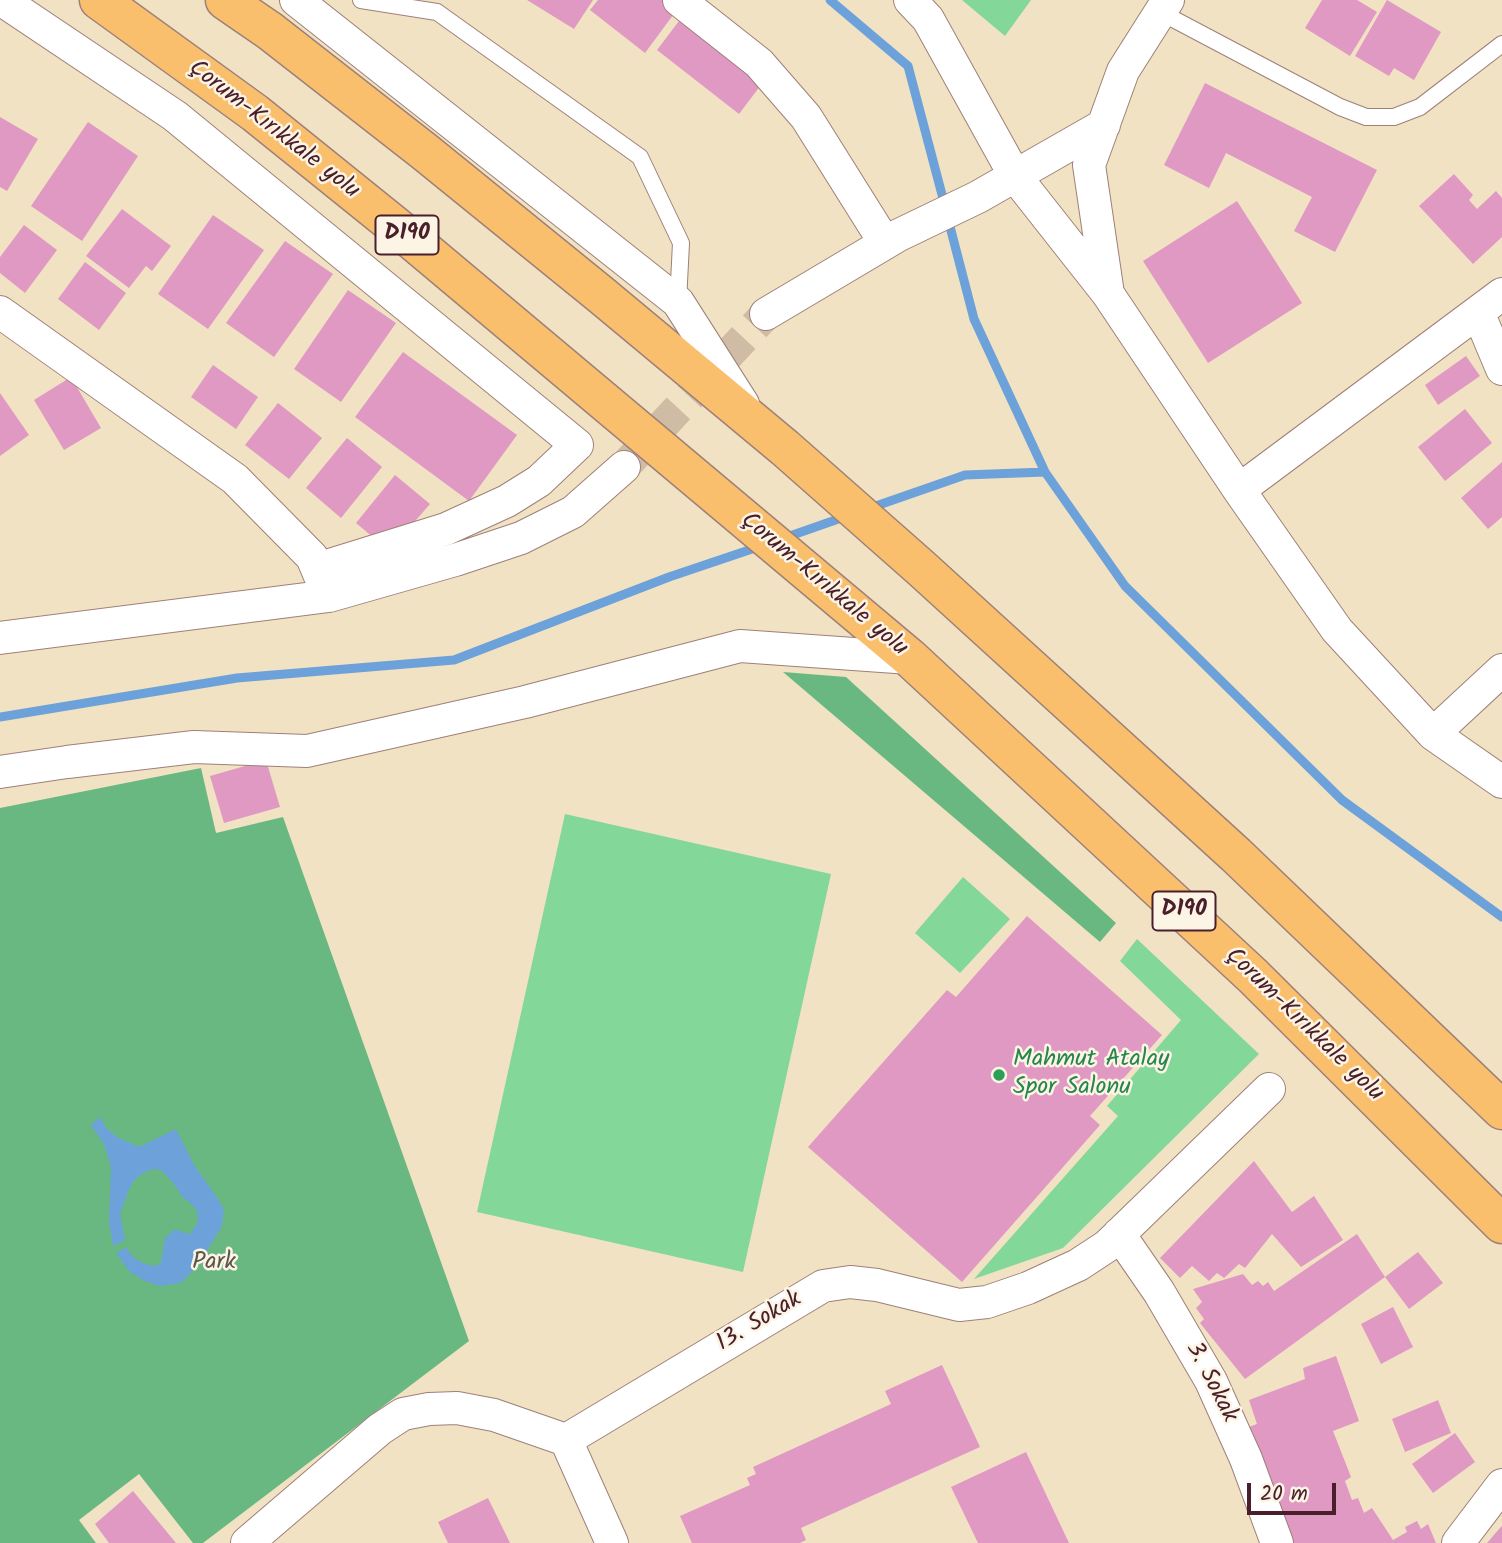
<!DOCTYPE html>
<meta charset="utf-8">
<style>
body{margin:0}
#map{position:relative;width:1502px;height:1543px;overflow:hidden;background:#f1e2c4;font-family:Kalam,sans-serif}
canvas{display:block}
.scale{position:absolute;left:1247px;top:1483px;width:89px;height:32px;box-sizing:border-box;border:4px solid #4a1f2b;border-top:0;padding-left:9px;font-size:21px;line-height:24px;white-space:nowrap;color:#4a1f2b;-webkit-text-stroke:5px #fcf5e5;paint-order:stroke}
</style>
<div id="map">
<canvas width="1502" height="1543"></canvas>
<div class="scale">20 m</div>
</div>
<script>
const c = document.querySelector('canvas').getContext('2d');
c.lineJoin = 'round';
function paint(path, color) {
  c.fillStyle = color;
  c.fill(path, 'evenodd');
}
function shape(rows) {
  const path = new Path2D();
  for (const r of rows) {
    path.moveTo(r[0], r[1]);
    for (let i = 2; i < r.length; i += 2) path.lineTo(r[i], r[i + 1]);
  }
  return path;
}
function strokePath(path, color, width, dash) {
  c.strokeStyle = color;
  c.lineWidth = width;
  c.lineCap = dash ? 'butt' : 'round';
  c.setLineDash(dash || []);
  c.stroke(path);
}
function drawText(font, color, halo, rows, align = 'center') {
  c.font = font + ' Kalam,sans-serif';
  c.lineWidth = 5;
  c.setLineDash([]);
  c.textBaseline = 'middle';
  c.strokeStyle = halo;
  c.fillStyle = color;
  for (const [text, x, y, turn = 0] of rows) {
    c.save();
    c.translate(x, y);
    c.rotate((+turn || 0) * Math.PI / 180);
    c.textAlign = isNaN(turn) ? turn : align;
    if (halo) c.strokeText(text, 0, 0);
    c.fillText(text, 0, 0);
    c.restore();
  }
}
paint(shape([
 [962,0,1031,0,1005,36],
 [565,814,831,874,743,1272,477,1212],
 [963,877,1010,919,960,973,915,933],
 [1137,939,1259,1054,1063,1248,974,1279,1118,1116,1107,1106,1181,1020,1120,961]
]), '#83d799');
paint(shape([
 [783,672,846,677,1116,923,1100,942],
 [201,768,216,833,283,817,469,1341,203,1543,193,1543,139,1474,79,1520,96,1543,0,1543,0,808]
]), '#6ab881');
paint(shape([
 [100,1117,107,1129,117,1137,139,1147,176,1129,194,1165,218,1199,224,1210,222,1226,199,1264,181,1283,160,1286,145,1281,130,1272,116,1253,127,1247,130,1254,140,1262,154,1266,158,1265,161,1262,165,1238,175,1229,187,1234,191,1233,198,1222,197,1210,187,1200,183,1198,174,1184,161,1170,153,1169,145,1172,136,1178,129,1189,120,1214,125,1240,113,1246,109,1222,111,1167,104,1144,91,1125]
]), '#6ca2d9');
strokePath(shape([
 [830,0,908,66,945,206],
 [948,219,974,319,1045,472,1125,586,1342,800,1502,917],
 [870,508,965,475,1045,472],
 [784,538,847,516],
 [0,717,237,678,454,660,669,577,761,546]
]), '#6ca2d9', 9);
paint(shape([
 [527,0,593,0,574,29],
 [598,0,670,0,679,7,645,53,590,10],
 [1322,0,1357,0,1377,12,1350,56,1305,28],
 [1387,0,1441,32,1414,80,1394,68,1389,76,1355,56],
 [682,17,764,81,739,114,657,50],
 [1205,83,1377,170,1335,252,1294,231,1312,197,1226,153,1209,188,1164,165],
 [0,117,38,139,7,191,0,187],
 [88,122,138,156,82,241,31,206],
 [1454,174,1473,195,1469,200,1477,209,1496,191,1502,198,1502,237,1473,264,1419,206],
 [1237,201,1302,303,1208,363,1143,261],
 [122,209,171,246,152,271,146,266,129,288,86,256],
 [213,215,264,250,208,329,158,294],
 [24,225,57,250,25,293,0,273,0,257],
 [285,241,333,274,274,357,226,323],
 [85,262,126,293,99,330,58,299],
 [348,290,396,323,341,402,294,369],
 [403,352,517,435,469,501,355,417],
 [1466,356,1480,376,1438,405,1425,385],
 [213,365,258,397,236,429,191,397],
 [71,377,101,428,64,450,34,400],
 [0,393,29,435,0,456],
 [278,403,322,438,289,479,245,445],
 [1465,409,1492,443,1445,481,1418,447],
 [347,438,382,467,341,518,306,488],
 [1502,462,1502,517,1488,529,1461,498],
 [395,475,430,504,403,535,394,528,381,544,356,523],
 [266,760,280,807,224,823,210,776],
 [1027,916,1162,1035,1090,1116,1100,1125,962,1282,808,1147,947,990,956,997],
 [1254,1161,1292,1212,1314,1196,1343,1240,1301,1267,1272,1234,1245,1268,1239,1264,1224,1278,1217,1273,1209,1281,1192,1266,1180,1278,1160,1258],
 [1357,1234,1385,1277,1245,1379,1200,1323,1204,1319,1196,1308,1202,1302,1193,1289,1243,1274,1252,1285,1258,1281,1263,1286,1268,1282,1274,1291],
 [1418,1252,1443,1283,1409,1309,1385,1277],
 [1393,1307,1413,1347,1381,1364,1361,1324],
 [1336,1356,1359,1421,1333,1431,1351,1477,1345,1481,1352,1500,1358,1498,1364,1513,1372,1508,1393,1540,1407,1532,1405,1527,1417,1521,1421,1529,1428,1524,1436,1543,1293,1543,1249,1427,1257,1424,1249,1400,1305,1379,1303,1368],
 [942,1365,980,1447,801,1528,806,1540,800,1543,692,1543,680,1516,750,1485,747,1478,756,1474,753,1467,891,1404,885,1391],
 [1438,1400,1451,1433,1405,1452,1392,1419],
 [1455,1433,1475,1462,1433,1493,1412,1464],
 [1026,1452,1069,1543,978,1543,951,1487],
 [133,1491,176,1543,109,1543,95,1524],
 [488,1498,510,1543,448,1543,438,1522],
 [1502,1526,1502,1543,1487,1543,1499,1529]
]), '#e099c3');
strokePath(shape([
 [624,467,766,314]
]), '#d0bba5', 32, [32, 16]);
const lane = shape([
 [361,0,437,12,640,157,681,243,678,302],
 [1160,12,1340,107,1366,117,1394,117,1420,107,1502,44]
]);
const street = shape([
 [2,0,175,116,577,445,539,481,507,501,446,529,317,569],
 [296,0,678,302,743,404],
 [679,0,759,63,806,117,885,243],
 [910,0,928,19,1015,176,1108,294],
 [1168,0,1123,71,1089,165,1108,294,1239,490,1337,630,1433,734,1502,782],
 [0,312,235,479,312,557,325,588],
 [1478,312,1502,369],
 [766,314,899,235,978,197,1104,125],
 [1239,490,1502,294],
 [0,638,329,596,455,560,521,538,573,512,624,467],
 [1433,734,1502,670],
 [0,772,67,762,194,747,307,751,525,702,740,646,910,658],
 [1119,1234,1159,1292,1211,1381,1246,1459,1277,1543],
 [566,1440,612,1543],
 [247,1543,380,1429,403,1414,429,1409,457,1408,494,1415,566,1440,823,1286,850,1282,877,1285,959,1305,987,1302,1028,1288,1078,1265,1107,1246,1269,1089],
 [1458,1543,1502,1485]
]);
const highway = shape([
 [99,0,255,113,394,225,910,658,1253,976,1502,1224],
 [225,0,270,31,425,152,600,294,785,448,921,568,1236,855,1502,1110]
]);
strokePath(lane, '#9e8078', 18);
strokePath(street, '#9e8078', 34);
strokePath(highway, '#9e8078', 41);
strokePath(lane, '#fff', 16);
strokePath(street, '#fff', 32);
strokePath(highway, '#f9bf6d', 38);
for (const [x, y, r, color] of [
 [999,1075,7,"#2e9e5b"]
]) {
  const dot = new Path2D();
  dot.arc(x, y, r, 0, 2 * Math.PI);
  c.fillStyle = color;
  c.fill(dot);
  strokePath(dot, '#fcf5e5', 2.5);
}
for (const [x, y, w] of [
 [407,235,63],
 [1184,911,63]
]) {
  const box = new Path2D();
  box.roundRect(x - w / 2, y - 19.5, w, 39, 5);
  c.fillStyle = '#fcf5e5';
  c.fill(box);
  strokePath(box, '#4a1f2b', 2);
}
drawText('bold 23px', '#4a1f2b', null, [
 ["D190",407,235],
 ["D190",1184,911]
]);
drawText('24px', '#4a1f2b', '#fcf5e5', [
 ["Çorum-Kırıkkale yolu",273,131,38],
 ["Çorum-Kırıkkale yolu",823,586,40],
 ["Çorum-Kırıkkale yolu",1303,1026,44],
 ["13. Sokak",760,1323,-31],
 ["3. Sokak",1210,1383,63]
]);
drawText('24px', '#27864d', '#fcf5e5', [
 ["Mahmut Atalay",1013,1061],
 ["Spor Salonu",1013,1089]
], 'left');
drawText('24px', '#5b564c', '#fcf5e5', [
 ["Park",214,1264]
]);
</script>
